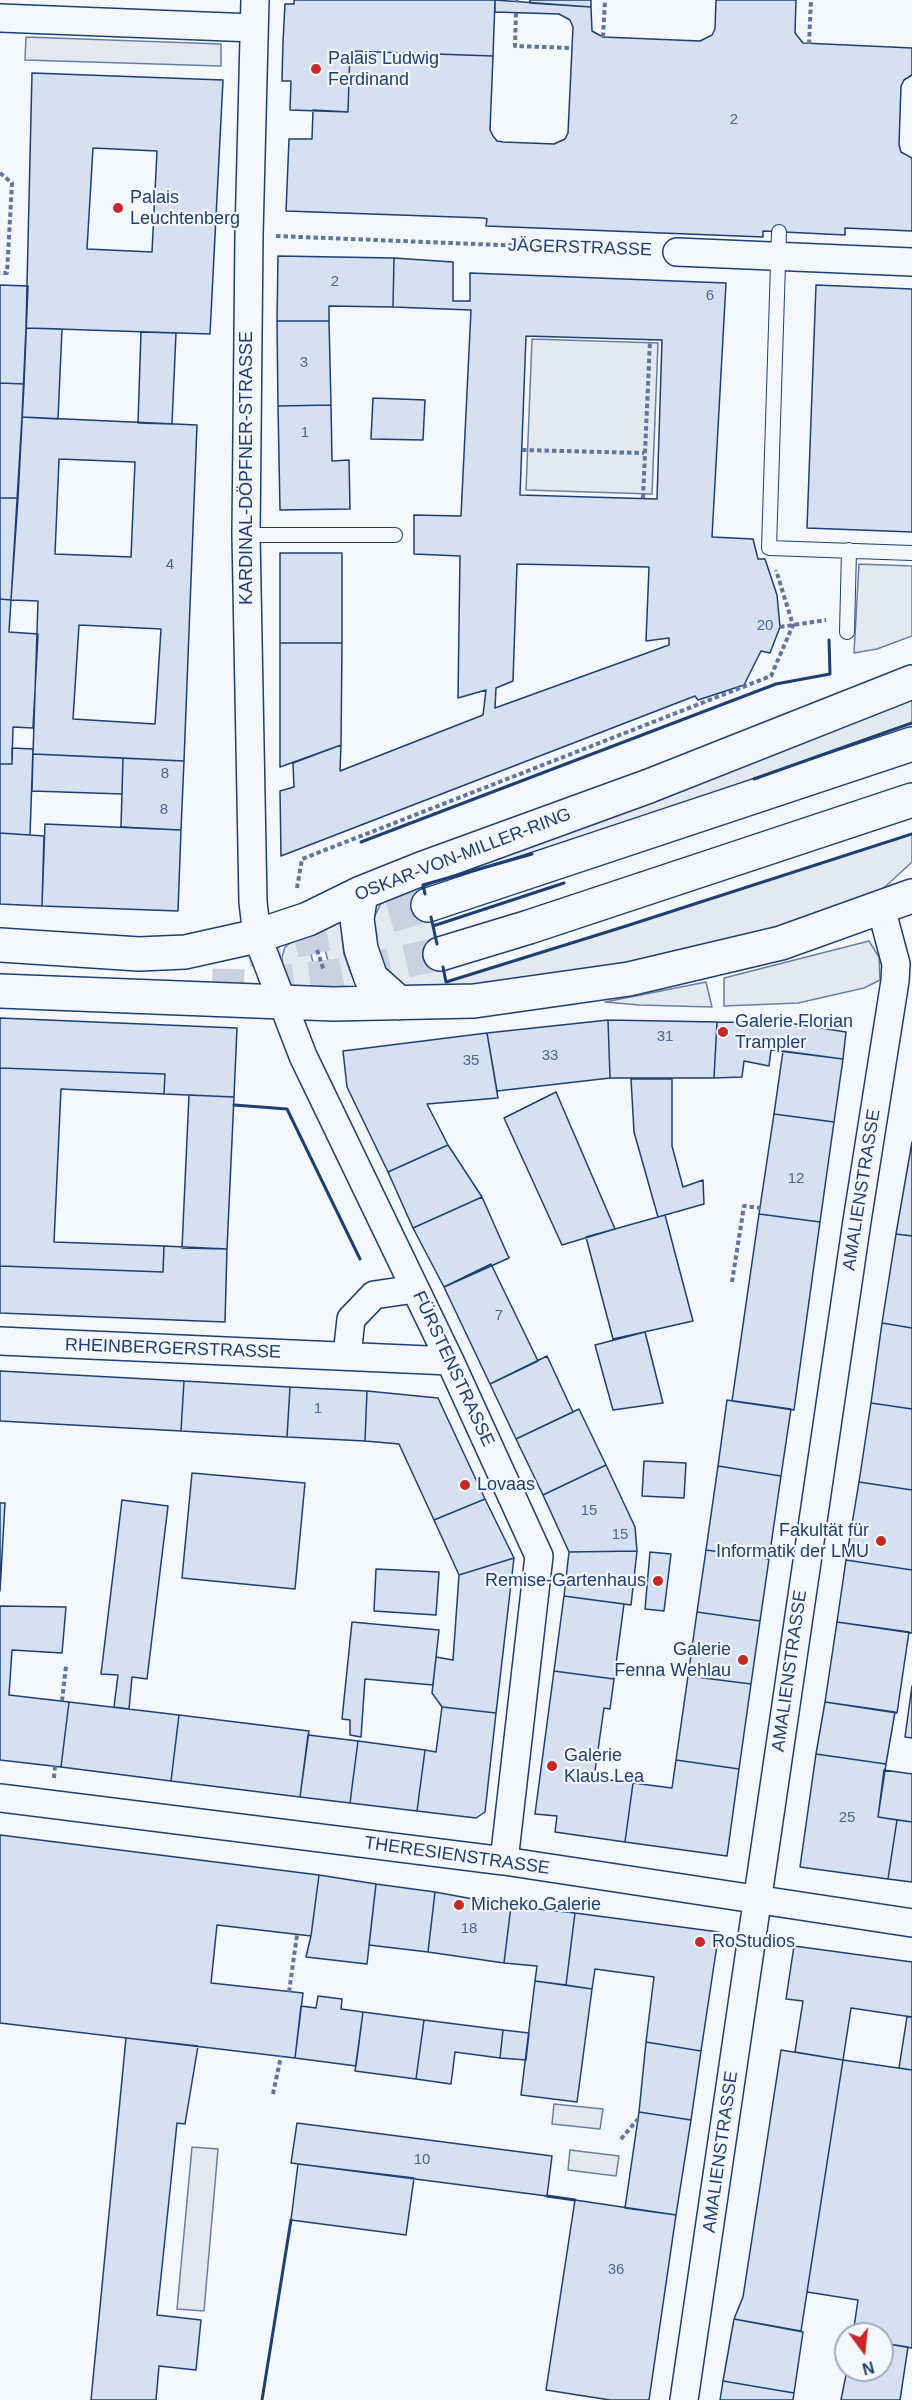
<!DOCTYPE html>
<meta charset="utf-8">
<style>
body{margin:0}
#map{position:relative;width:912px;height:2400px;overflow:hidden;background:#f4f7fb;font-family:Arial,sans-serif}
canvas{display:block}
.north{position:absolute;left:834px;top:2322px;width:60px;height:60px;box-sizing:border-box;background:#f4f7fb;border:2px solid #9eadc5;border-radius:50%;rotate:165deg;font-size:16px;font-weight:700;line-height:24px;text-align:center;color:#1d3f73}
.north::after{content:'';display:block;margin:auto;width:21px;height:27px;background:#c62828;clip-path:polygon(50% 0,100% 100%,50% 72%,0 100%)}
</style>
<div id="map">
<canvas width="912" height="2400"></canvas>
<div class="north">N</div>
</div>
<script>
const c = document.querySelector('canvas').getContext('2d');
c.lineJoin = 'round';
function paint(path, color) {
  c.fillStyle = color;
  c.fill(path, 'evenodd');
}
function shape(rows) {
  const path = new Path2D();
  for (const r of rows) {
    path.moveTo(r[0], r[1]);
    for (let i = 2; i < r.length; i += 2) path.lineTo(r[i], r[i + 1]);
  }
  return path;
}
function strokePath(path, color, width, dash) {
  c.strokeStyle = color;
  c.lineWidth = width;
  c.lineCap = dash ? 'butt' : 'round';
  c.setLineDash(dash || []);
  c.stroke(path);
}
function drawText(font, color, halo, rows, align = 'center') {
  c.font = font + ' Arial,sans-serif';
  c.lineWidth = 4.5;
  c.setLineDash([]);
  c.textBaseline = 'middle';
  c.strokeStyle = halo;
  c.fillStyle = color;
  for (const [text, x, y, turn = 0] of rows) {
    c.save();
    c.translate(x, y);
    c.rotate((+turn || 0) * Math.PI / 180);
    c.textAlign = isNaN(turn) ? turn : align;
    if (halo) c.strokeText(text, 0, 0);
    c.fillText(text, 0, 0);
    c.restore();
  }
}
const green = shape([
 [532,339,658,343,652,494,526,490,532,339],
 [859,564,912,566,912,636,877,649,854,653,859,564],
 [912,698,912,723,599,833,423,885,446,982,623,927,912,834,912,862,887,885,858,906,772,937,659,963,568,978,474,990,424,993,403,989,382,973,375,961,369,928,382,901,813,733,912,698],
 [346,917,342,936,344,954,351,974,364,993,337,996,319,926,346,917],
 [305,932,322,996,292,986,283,967,282,957,285,947,305,932],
 [869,941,879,957,880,980,864,988,798,1003,724,1006,724,978,869,941],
 [706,982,712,1007,639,1005,605,1002,706,982]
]);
paint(green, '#e3e9f0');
strokePath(green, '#687fa3', 1.5);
const parking = shape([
 [26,37,221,44,221,66,25,60,26,37],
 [554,2104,603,2109,600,2129,552,2124,554,2104],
 [192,2147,218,2149,204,2311,177,2309,192,2147],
 [570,2150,619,2156,616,2176,568,2170,570,2150]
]);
paint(parking, '#e3e8f0');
strokePath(parking, '#687fa3', 1.5);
const building = shape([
 [294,0,495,0,493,56,350,51,348,112,290,110,291,81,282,81,283,42,285,4,294,4,294,0],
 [495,0,591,7,592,31,603,37,700,41,712,35,715,29,716,0,796,0,795,33,803,43,912,48,912,75,904,80,901,86,899,145,901,152,912,158,912,231,845,228,845,235,763,231,763,237,486,226,487,219,484,218,286,211,289,139,312,139,313,110,348,112,350,51,493,56,490,130,493,136,497,141,503,142,554,144,565,139,568,133,573,27,570,20,559,14,495,12,495,0],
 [530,0,591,0,591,7,530,3,530,0],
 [32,73,223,80,210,334,26,328,32,73],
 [93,148,157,151,152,252,87,249,93,148],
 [278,256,394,258,393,307,329,306,329,321,277,321,278,256],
 [394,258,453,262,453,301,470,301,470,273,726,283,712,537,753,539,758,559,765,559,777,595,780,627,770,653,761,651,744,685,698,700,695,696,281,856,280,791,294,787,293,763,341,745,340,771,483,715,486,690,458,698,460,556,414,554,414,515,461,516,471,310,393,307,394,258],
 [526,336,662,340,657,499,520,495,526,336],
 [517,564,649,567,646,641,669,638,669,645,495,708,496,688,513,681,517,564],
 [0,285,28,286,24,384,0,383,0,285],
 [816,285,912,289,912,532,807,528,816,285],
 [277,321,329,321,331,405,278,406,277,321],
 [26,328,62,329,58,419,22,417,26,328],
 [141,332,176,333,172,424,138,423,141,332],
 [0,383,24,384,18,498,0,498,0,383],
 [373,398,425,400,423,440,371,439,373,398],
 [331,405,332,461,349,460,350,509,280,510,278,406,331,405],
 [22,417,197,425,184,761,33,754,38,601,11,600,22,417],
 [59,459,135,462,131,557,55,554,59,459],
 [79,625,161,629,155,724,73,719,79,625],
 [0,498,18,498,11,600,0,599,0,498],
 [280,553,342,553,342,643,280,643,280,553],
 [0,599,11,600,9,632,38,634,33,728,13,727,12,764,0,764,0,599],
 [280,643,342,643,341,745,280,767,280,643],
 [12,748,33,749,30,835,0,833,0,764,12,764,12,748],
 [33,754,123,758,122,794,32,791,33,754],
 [123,758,184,761,181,830,121,827,123,758],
 [45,824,181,830,178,911,42,906,45,824],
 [0,833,44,836,42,906,0,904,0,833],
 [0,1018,237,1028,234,1097,164,1094,165,1074,0,1068,0,1018],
 [608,1020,717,1022,714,1078,610,1078,608,1020],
 [608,1020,610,1078,497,1091,487,1033,608,1020],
 [717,1022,789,1023,846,1032,843,1059,771,1050,769,1066,744,1061,742,1077,714,1078,717,1022],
 [487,1033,498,1098,427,1104,448,1145,388,1172,347,1087,343,1051,487,1033],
 [783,1051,843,1059,834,1122,774,1114,783,1051],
 [0,1068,165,1074,164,1094,61,1089,54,1242,164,1246,163,1272,0,1266,0,1068],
 [631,1079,672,1079,672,1146,683,1187,703,1180,704,1204,658,1217,634,1132,631,1079],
 [556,1092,615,1229,562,1245,504,1118,556,1092],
 [189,1095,234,1097,227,1249,182,1248,189,1095],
 [774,1114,834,1122,820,1222,759,1214,774,1114],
 [912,1142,912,1236,896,1234,912,1142],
 [448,1145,482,1197,413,1228,388,1172,448,1145],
 [482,1197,509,1258,444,1287,413,1228,482,1197],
 [759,1214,820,1222,794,1410,732,1401,759,1214],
 [665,1215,693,1321,613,1339,586,1237,665,1215],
 [896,1234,912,1236,912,1328,882,1323,896,1234],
 [164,1246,227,1249,225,1322,0,1313,0,1266,163,1272,164,1246],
 [491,1264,538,1361,490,1384,444,1287,491,1264],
 [882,1323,912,1328,912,1409,871,1403,882,1323],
 [645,1332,663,1403,613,1410,595,1345,645,1332],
 [547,1356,573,1412,516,1439,490,1384,547,1356],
 [0,1371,184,1381,181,1431,0,1421,0,1371],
 [184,1381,290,1387,287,1437,181,1431,184,1381],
 [290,1387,367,1391,365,1441,287,1437,290,1387],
 [367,1391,438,1398,485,1499,434,1520,399,1444,365,1441,367,1391],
 [727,1400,791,1409,781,1476,718,1466,727,1400],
 [871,1403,912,1409,912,1490,859,1482,871,1403],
 [579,1409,606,1465,543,1495,516,1439,579,1409],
 [644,1461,686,1463,684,1498,642,1496,644,1461],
 [606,1465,635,1527,637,1551,569,1552,543,1495,606,1465],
 [718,1466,781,1476,769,1559,706,1550,718,1466],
 [192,1473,305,1483,295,1589,182,1578,192,1473],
 [859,1482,912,1490,912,1570,846,1560,859,1482],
 [485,1499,514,1558,459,1575,434,1520,485,1499],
 [122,1500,168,1506,147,1679,132,1677,129,1709,114,1707,118,1675,101,1674,122,1500],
 [0,1503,5,1503,0,1591,0,1503],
 [706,1550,769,1559,760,1621,697,1612,706,1550],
 [637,1551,631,1605,564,1596,569,1552,637,1551],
 [650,1552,671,1554,664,1611,645,1609,650,1552],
 [514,1558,496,1713,442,1707,432,1693,436,1657,453,1660,459,1575,514,1558],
 [846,1560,912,1570,912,1633,837,1622,846,1560],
 [376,1569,439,1572,436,1615,374,1611,376,1569],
 [564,1596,624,1604,614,1679,554,1671,564,1596],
 [0,1606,66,1607,62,1653,12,1650,9,1695,69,1702,61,1767,0,1760,0,1606],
 [697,1612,760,1621,751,1684,688,1676,697,1612],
 [352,1622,439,1630,433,1685,365,1679,361,1737,350,1735,350,1720,342,1719,352,1622],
 [837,1622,909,1632,897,1713,825,1702,837,1622],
 [554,1671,614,1679,610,1709,604,1708,594,1778,633,1783,625,1842,555,1832,557,1816,535,1814,554,1671],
 [688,1676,751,1684,739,1769,676,1760,688,1676],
 [912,1686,912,1738,905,1737,912,1686],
 [69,1702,179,1715,171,1781,61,1767,69,1702],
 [825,1702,895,1712,886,1764,816,1754,825,1702],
 [442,1707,496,1713,485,1812,476,1818,417,1811,425,1750,436,1752,442,1707],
 [179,1715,309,1731,300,1797,171,1781,179,1715],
 [308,1735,358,1741,350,1803,300,1797,308,1735],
 [358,1741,425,1750,417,1811,350,1803,358,1741],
 [816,1754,886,1764,878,1817,897,1820,888,1879,800,1867,816,1754],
 [676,1760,739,1769,727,1856,625,1842,633,1783,672,1788,676,1760],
 [884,1770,912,1774,912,1822,878,1817,884,1770],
 [897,1820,912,1822,912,1882,888,1879,897,1820],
 [0,1835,319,1875,311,1936,217,1925,211,1983,303,1993,295,2058,0,2023,0,1835],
 [319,1875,376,1884,367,1964,306,1957,311,1936,319,1875],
 [376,1884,435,1892,428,1952,369,1945,376,1884],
 [435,1892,511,1906,504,1963,428,1952,435,1892],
 [511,1906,575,1913,566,1985,535,1981,537,1966,504,1963,511,1906],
 [575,1913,719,1932,701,2051,646,2042,654,1977,595,1969,592,1989,566,1985,575,1913],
 [794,1946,912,1962,912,2017,851,2008,843,2060,795,2052,803,2001,786,1999,794,1946],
 [535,1981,592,1989,577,2102,521,2095,535,1981],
 [318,1996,342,1999,341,2009,363,2012,356,2066,295,2058,301,2006,316,2008,318,1996],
 [363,2012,424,2020,416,2079,355,2071,363,2012],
 [907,2017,912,2017,912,2070,899,2068,907,2017],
 [424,2020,503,2030,500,2058,455,2052,451,2084,416,2079,424,2020],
 [503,2030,529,2033,526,2060,500,2058,503,2030],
 [126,2038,198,2046,185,2124,177,2123,157,2315,201,2320,196,2370,159,2366,156,2400,91,2400,126,2038],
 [646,2042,701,2051,691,2120,639,2112,646,2042],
 [781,2050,843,2060,801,2331,734,2319,743,2297,781,2050],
 [843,2060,912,2070,912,2348,882,2343,882,2334,853,2334,858,2300,807,2292,843,2060],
 [639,2112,691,2120,676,2215,625,2208,639,2112],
 [297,2123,552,2156,547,2196,291,2163,297,2123],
 [298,2164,414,2178,406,2235,291,2220,298,2164],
 [575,2200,676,2215,649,2400,610,2400,546,2390,575,2200],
 [734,2319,803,2332,794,2393,723,2381,734,2319],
 [882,2343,908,2347,900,2400,841,2400,847,2370,882,2370,882,2343],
 [723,2381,794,2393,793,2400,720,2400,723,2381]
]);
paint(building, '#d5e0f0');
strokePath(building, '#1d3f73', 1.5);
strokePath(shape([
 [247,951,329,934,428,905],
 [212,985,244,986,340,975,440,954]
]), '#c9d2e0', 33, [33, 16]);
const lane = shape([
 [779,232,769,548,912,553],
 [246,535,395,535],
 [847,632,849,550]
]);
const street = shape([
 [255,0,249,235,246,535,253,902,257,936,303,1056,450,1361,539,1556,504,1861],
 [0,18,254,28],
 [677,252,912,262],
 [0,1341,450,1361],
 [347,1356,351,1319,374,1295,415,1289],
 [0,1798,504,1861,912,1923],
 [684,2400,857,1221,895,981,896,964,881,908]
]);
const secondary = shape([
 [361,893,357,919,361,949,371,978,399,1003],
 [428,905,912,744],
 [0,945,139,954,185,952,257,936,308,919,361,893,421,869,649,786,912,682],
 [440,954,529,927,912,800],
 [0,991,333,1004,474,1001,629,979,781,943,912,896]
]);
strokePath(lane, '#1d3f73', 16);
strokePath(street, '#1d3f73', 30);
strokePath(secondary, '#1d3f73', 36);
strokePath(shape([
 [517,2,517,0],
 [516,13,515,46,572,48],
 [603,37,605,0],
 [809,44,811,0],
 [0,173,12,183,7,273,0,273],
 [276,236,649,251],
 [522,450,644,453],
 [643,498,650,340],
 [780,627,826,620],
 [297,888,302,859,771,676,793,625,776,570],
 [317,950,324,971],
 [732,1282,744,1206,760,1208],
 [62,1701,66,1666],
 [54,1778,55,1766],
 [289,1992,297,1935],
 [273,2094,281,2056],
 [621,2139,638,2119]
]), '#5e769c', 4, [4.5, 3]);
strokePath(lane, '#f4f7fb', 14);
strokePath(street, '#f4f7fb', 27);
strokePath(secondary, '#f4f7fb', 33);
strokePath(shape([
 [754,779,912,723],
 [361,842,776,684,830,674,829,640],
 [425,894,423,885,532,854],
 [431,917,437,944],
 [433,926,564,883],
 [443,967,446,982,623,927,912,834],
 [234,1105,287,1109,360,1259],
 [547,2196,575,2200],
 [262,2400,291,2220]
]), '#1d3f73', 3);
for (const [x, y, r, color] of [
 [316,69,6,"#c62828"],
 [118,208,6,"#c62828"],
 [723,1032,6,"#c62828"],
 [465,1485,6,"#c62828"],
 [881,1541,6,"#c62828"],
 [658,1581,6,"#c62828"],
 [743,1660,6,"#c62828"],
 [552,1766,6,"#c62828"],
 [459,1905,6,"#c62828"],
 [700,1942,6,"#c62828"]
]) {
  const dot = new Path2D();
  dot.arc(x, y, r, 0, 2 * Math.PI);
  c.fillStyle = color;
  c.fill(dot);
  strokePath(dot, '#f4f7fb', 2);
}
drawText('15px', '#4b6792', null, [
 ["2",734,120],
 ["2",335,282],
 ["6",710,296],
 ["3",304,363],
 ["1",305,433],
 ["4",170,565],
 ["20",765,626],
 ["8",165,774],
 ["8",164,810],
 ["31",665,1037],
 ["33",550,1056],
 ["35",471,1061],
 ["12",796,1179],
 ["7",499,1316],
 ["1",318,1409],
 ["15",589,1511],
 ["15",620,1535],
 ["25",847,1818],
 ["18",469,1929],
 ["10",422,2160],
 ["36",616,2270]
]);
drawText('18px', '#1d3f73', '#f4f7fb', [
 ["Palais Ludwig",328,59],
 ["Ferdinand",328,80],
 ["Palais",130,198],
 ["Leuchtenberg",130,219],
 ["Galerie Florian",735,1022],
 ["Trampler",735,1043],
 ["Lovaas",477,1485],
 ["Fakultät für",869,1531,"right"],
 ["Informatik der LMU",869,1552,"right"],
 ["Remise-Gartenhaus",646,1581,"right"],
 ["Galerie",731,1650,"right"],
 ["Fenna Wehlau",731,1671,"right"],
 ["Galerie",564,1756],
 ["Klaus Lea",564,1777],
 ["Micheko Galerie",471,1905],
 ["RoStudios",712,1942]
], 'left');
drawText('18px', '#1d3f73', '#f4f7fb', [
 ["JÄGERSTRASSE",580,248,2],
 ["KARDINAL-DÖPFNER-STRASSE",247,468,-90],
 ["OSKAR-VON-MILLER-RING",463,855,-21],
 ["AMALIENSTRASSE",862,1190,-81],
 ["RHEINBERGERSTRASSE",173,1349,2],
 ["FÜRSTENSTRASSE",453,1369,65],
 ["AMALIENSTRASSE",790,1671,-82],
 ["THERESIENSTRASSE",457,1856,8],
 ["AMALIENSTRASSE",721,2152,-82]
]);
</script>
